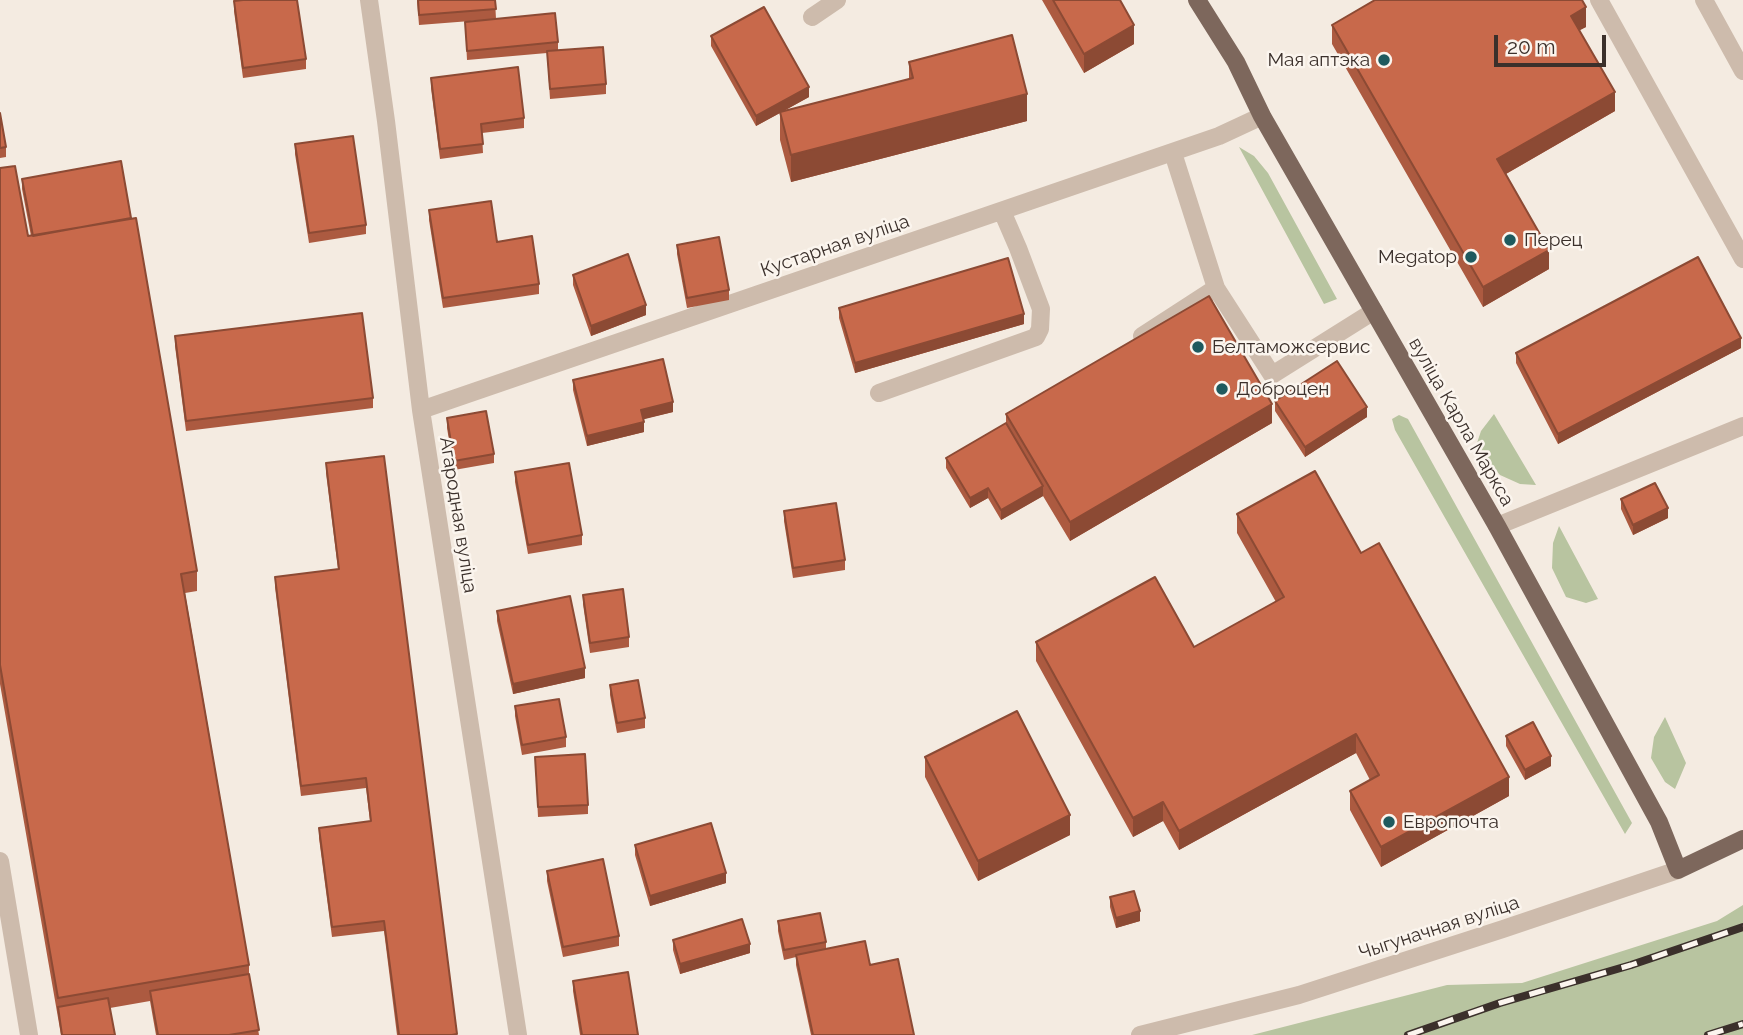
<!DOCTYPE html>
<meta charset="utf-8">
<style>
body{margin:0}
#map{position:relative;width:1743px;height:1035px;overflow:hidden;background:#f4ebe1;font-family:Raleway,sans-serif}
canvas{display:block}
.scale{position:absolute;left:1494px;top:35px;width:112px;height:32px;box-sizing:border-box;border:4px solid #3b302b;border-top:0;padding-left:9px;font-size:21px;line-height:24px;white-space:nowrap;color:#3b302b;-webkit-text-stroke:5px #fbf5ee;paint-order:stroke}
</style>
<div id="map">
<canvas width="1743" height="1035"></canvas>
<div class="scale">20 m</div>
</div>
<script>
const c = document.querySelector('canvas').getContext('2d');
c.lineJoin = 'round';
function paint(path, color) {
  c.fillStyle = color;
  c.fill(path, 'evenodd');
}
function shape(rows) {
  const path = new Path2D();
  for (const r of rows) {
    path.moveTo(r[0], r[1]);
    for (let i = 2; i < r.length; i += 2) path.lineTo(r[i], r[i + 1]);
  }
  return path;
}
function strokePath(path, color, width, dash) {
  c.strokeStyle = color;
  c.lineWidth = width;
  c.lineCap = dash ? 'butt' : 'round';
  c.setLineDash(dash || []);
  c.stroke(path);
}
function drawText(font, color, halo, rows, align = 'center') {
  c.font = font + ' Raleway,sans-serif';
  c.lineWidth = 5;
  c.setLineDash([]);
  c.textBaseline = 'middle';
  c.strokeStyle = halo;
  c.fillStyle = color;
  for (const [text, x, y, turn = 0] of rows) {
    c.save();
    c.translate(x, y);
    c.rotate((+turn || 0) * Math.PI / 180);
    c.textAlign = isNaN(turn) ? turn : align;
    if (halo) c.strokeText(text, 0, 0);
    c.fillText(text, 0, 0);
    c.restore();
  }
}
paint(shape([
 [1239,147,1254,156,1268,173,1337,299,1324,304],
 [1494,414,1536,485,1520,484,1500,475,1482,455,1477,443,1481,431],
 [1399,415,1408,419,1632,823,1625,834,1395,430,1392,419],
 [1559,526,1598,599,1586,603,1566,597,1552,568,1553,543],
 [1665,717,1686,763,1675,789,1665,782,1651,758,1654,737],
 [1743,905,1743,1035,1252,1035,1447,985,1522,983,1717,921]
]), '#b8c4a0');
strokePath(shape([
 [369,0,386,121,421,410,518,1035],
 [1599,0,1743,259],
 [1704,0,1743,71],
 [812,17,837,0],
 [1173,153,1216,288],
 [1142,336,1216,288,1272,375,1374,311],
 [879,393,1036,337,1040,329,1041,309,1018,248,1002,211],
 [421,410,1219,136,1262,116],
 [1497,526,1743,426],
 [0,861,29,1035],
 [1140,1035,1299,995,1503,929,1678,870]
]), '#cdbbac', 18);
strokePath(shape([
 [1197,0,1236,62,1262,116,1497,526,1659,822,1678,870,1743,839]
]), '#7d675c', 18);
const rail = shape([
 [1408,1035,1500,1003,1631,965,1743,927],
 [1708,1035,1743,1024]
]);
strokePath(rail, '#3b302b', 8);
strokePath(rail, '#fbf5ee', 5, [16]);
paint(shape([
 [417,0,495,0,496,19,419,25],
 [1042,0,1120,0,1134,44,1084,73],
 [234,1,306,59,306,69,243,78,234,11],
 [465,22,558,42,558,50,606,84,606,94,550,99,547,53,467,60],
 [1332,25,1586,27,1579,30,1615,111,1506,174,1549,269,1483,307,1332,44],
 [711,36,809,97,782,112,909,79,909,62,1027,121,791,182,780,140,780,113,756,126,711,46],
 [431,78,524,118,524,128,482,133,483,153,440,159,431,88],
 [0,113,6,147,6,157,0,158],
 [295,144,366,225,366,234,309,243,295,154],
 [0,168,28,236,31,236,22,189,22,179,197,571,197,591,185,593,249,965,249,974,259,1035,156,1035,150,1001,110,1008,115,1035,61,1035,0,684],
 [429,210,497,242,539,284,539,294,443,308,429,220],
 [677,245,729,290,729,300,687,308,677,254],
 [573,275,646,315,591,336,573,285],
 [839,308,1024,324,855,373,839,318],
 [175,336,373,398,373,408,186,431,175,346],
 [1741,348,1558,444,1516,363,1516,353],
 [573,380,673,412,643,419,644,432,587,446,573,390],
 [1275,401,1367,417,1305,457,1275,411],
 [1006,414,1272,423,1070,541,1043,496,1001,520,988,498,970,508,946,468,946,458,1006,423],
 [447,418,494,454,494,463,454,470,447,428],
 [384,456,457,1035,397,1035,384,931,332,937,319,838,319,828,370,821,366,788,301,796,275,587,275,577,338,569,326,473,326,463],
 [515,472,582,535,582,545,528,554,515,482],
 [1621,499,1668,518,1633,535,1621,509],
 [784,511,845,560,845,570,793,578,784,521],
 [1237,514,1361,553,1509,796,1381,867,1350,810,1350,791,1370,780,1356,753,1179,850,1163,821,1133,837,1036,661,1036,642,1194,647,1276,602,1237,533],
 [583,595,629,637,629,647,590,653,583,604],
 [497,611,585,678,513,694,497,621],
 [610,685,645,718,645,728,617,733,610,695],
 [515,706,566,737,566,747,522,755,515,716],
 [1506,736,1551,766,1525,780,1506,746],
 [535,757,588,805,588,814,538,817],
 [925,757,1070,835,978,881,925,777],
 [635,845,726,883,650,906,635,855],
 [547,871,619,936,619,946,563,957,547,881],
 [1110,897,1140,921,1116,928,1110,907],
 [778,921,826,942,826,949,870,965,914,1035,811,1035,796,965,796,957,784,960,778,931],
 [673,940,750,953,680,974,673,950],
 [573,981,638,1035,580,1035,573,991]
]), '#ac5a40');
paint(shape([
 [1586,7,1586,27,1571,35,1571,16],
 [1134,25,1134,44,1084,73,1084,54],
 [809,87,809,97,756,126,756,116],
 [1615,92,1615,111,1497,179,1497,159],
 [1027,94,1027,121,791,182,791,155],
 [1549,250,1549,269,1483,307,1483,287],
 [646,305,646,315,591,336,591,326],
 [1024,314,1024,324,855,373,855,363],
 [1741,338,1741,348,1558,444,1558,434],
 [673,402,673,412,641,420,641,410],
 [1272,404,1272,423,1070,541,1070,522],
 [1367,407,1367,417,1305,457,1305,447],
 [644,422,644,432,587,446,587,436],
 [1043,486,1043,496,1001,520,1001,510],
 [988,488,988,498,970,508,970,498],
 [1668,508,1668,518,1633,535,1633,525],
 [585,668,585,678,513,694,513,684],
 [1356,734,1356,753,1179,850,1179,831],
 [1551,756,1551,766,1525,780,1525,770],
 [1509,777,1509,796,1381,867,1381,847],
 [1163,802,1163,821,1133,837,1133,818],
 [1070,815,1070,835,978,881,978,861],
 [726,873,726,883,650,906,650,896],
 [1140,911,1140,921,1116,928,1116,918],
 [750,944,750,953,680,974,680,964]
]), '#8c4a34');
const building = shape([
 [243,0,297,0,306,59,243,68,234,1,243,0],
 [418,0,495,0,496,9,419,15,418,0],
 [1053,0,1120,0,1134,25,1084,54,1053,0],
 [1375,0,1582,0,1586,7,1571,16,1615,92,1497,159,1549,250,1483,287,1332,25,1375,0],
 [764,7,809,87,756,116,711,36,764,7],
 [555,13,558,42,467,51,465,22,555,13],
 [1012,35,1027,94,791,155,780,112,913,78,909,62,1012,35],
 [603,47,606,84,550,89,547,51,603,47],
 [518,67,524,118,481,124,483,144,440,149,431,78,518,67],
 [0,113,6,147,0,148,0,113],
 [353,136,366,225,309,233,295,144,353,136],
 [121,161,131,218,33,236,22,179,121,161],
 [15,166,28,236,136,218,197,571,181,574,249,965,58,998,0,665,0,168,15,166],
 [491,201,497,242,532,236,539,284,443,298,429,210,491,201],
 [719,237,729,290,687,298,677,245,719,237],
 [628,254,646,305,591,326,573,275,628,254],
 [1698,257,1741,338,1558,434,1516,353,1698,257],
 [1008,258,1024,314,855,363,839,308,1008,258],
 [1209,296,1272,404,1070,522,1006,414,1209,296],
 [362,313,373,398,186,421,175,336,362,313],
 [663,359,673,402,641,410,644,422,587,436,573,380,663,359],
 [1337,361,1367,407,1305,447,1275,401,1337,361],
 [486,411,494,454,454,461,447,418,486,411],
 [1006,423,1043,486,1001,510,988,488,970,498,946,458,1006,423],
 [384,456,457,1034,452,1035,399,1035,384,921,332,927,319,828,371,821,366,778,301,786,275,577,339,569,326,463,384,456],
 [569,463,582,535,528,545,515,472,569,463],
 [1315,471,1361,553,1379,543,1509,777,1381,847,1350,791,1379,775,1356,734,1179,831,1163,802,1133,818,1036,642,1155,577,1194,647,1284,597,1237,514,1315,471],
 [1655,483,1668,508,1633,525,1621,499,1655,483],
 [836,503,845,560,793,568,784,511,836,503],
 [623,589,629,637,590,643,583,595,623,589],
 [570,596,585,668,513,684,497,611,570,596],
 [638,680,645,718,617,723,610,685,638,680],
 [559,699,566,737,522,745,515,706,559,699],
 [1017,711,1070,815,978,861,925,757,1017,711],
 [1533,722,1551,756,1525,770,1506,736,1533,722],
 [585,754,588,805,538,807,535,757,585,754],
 [711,823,726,873,650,896,635,845,711,823],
 [603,859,619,936,563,947,547,871,603,859],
 [1134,891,1140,911,1116,918,1110,897,1134,891],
 [820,913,826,942,784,950,778,921,820,913],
 [742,919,750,944,680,964,673,940,742,919],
 [865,941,870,965,898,959,914,1035,813,1035,796,955,865,941],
 [628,972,638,1035,582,1035,573,981,628,972],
 [249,974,259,1030,229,1035,158,1035,150,991,249,974],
 [108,998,115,1035,62,1035,58,1007,108,998]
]);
paint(building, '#c8694b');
strokePath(building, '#8c4a34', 2);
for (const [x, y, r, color] of [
 [1384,60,7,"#1f5a5e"],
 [1510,240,7,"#1f5a5e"],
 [1471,257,7,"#1f5a5e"],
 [1198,347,7,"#1f5a5e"],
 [1222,389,7,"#1f5a5e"],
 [1389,822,7,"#1f5a5e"]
]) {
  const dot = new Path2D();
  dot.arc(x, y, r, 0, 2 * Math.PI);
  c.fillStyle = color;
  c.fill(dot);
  strokePath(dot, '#fbf5ee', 2.5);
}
drawText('19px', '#3b302b', '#fbf5ee', [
 ["Мая аптэка",1370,60,"right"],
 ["Перец",1524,240],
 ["Megatop",1457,257,"right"],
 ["Белтаможсервис",1212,347],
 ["Доброцен",1236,389],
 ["Европочта",1403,822]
], 'left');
drawText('19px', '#3b302b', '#fbf5ee', [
 ["Кустарная вуліца",835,246,-19],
 ["вуліца Карла Маркса",1461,422,60],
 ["Агародная вуліца",458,515,81],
 ["Чыгуначная вуліца",1439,928,-18]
]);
</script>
